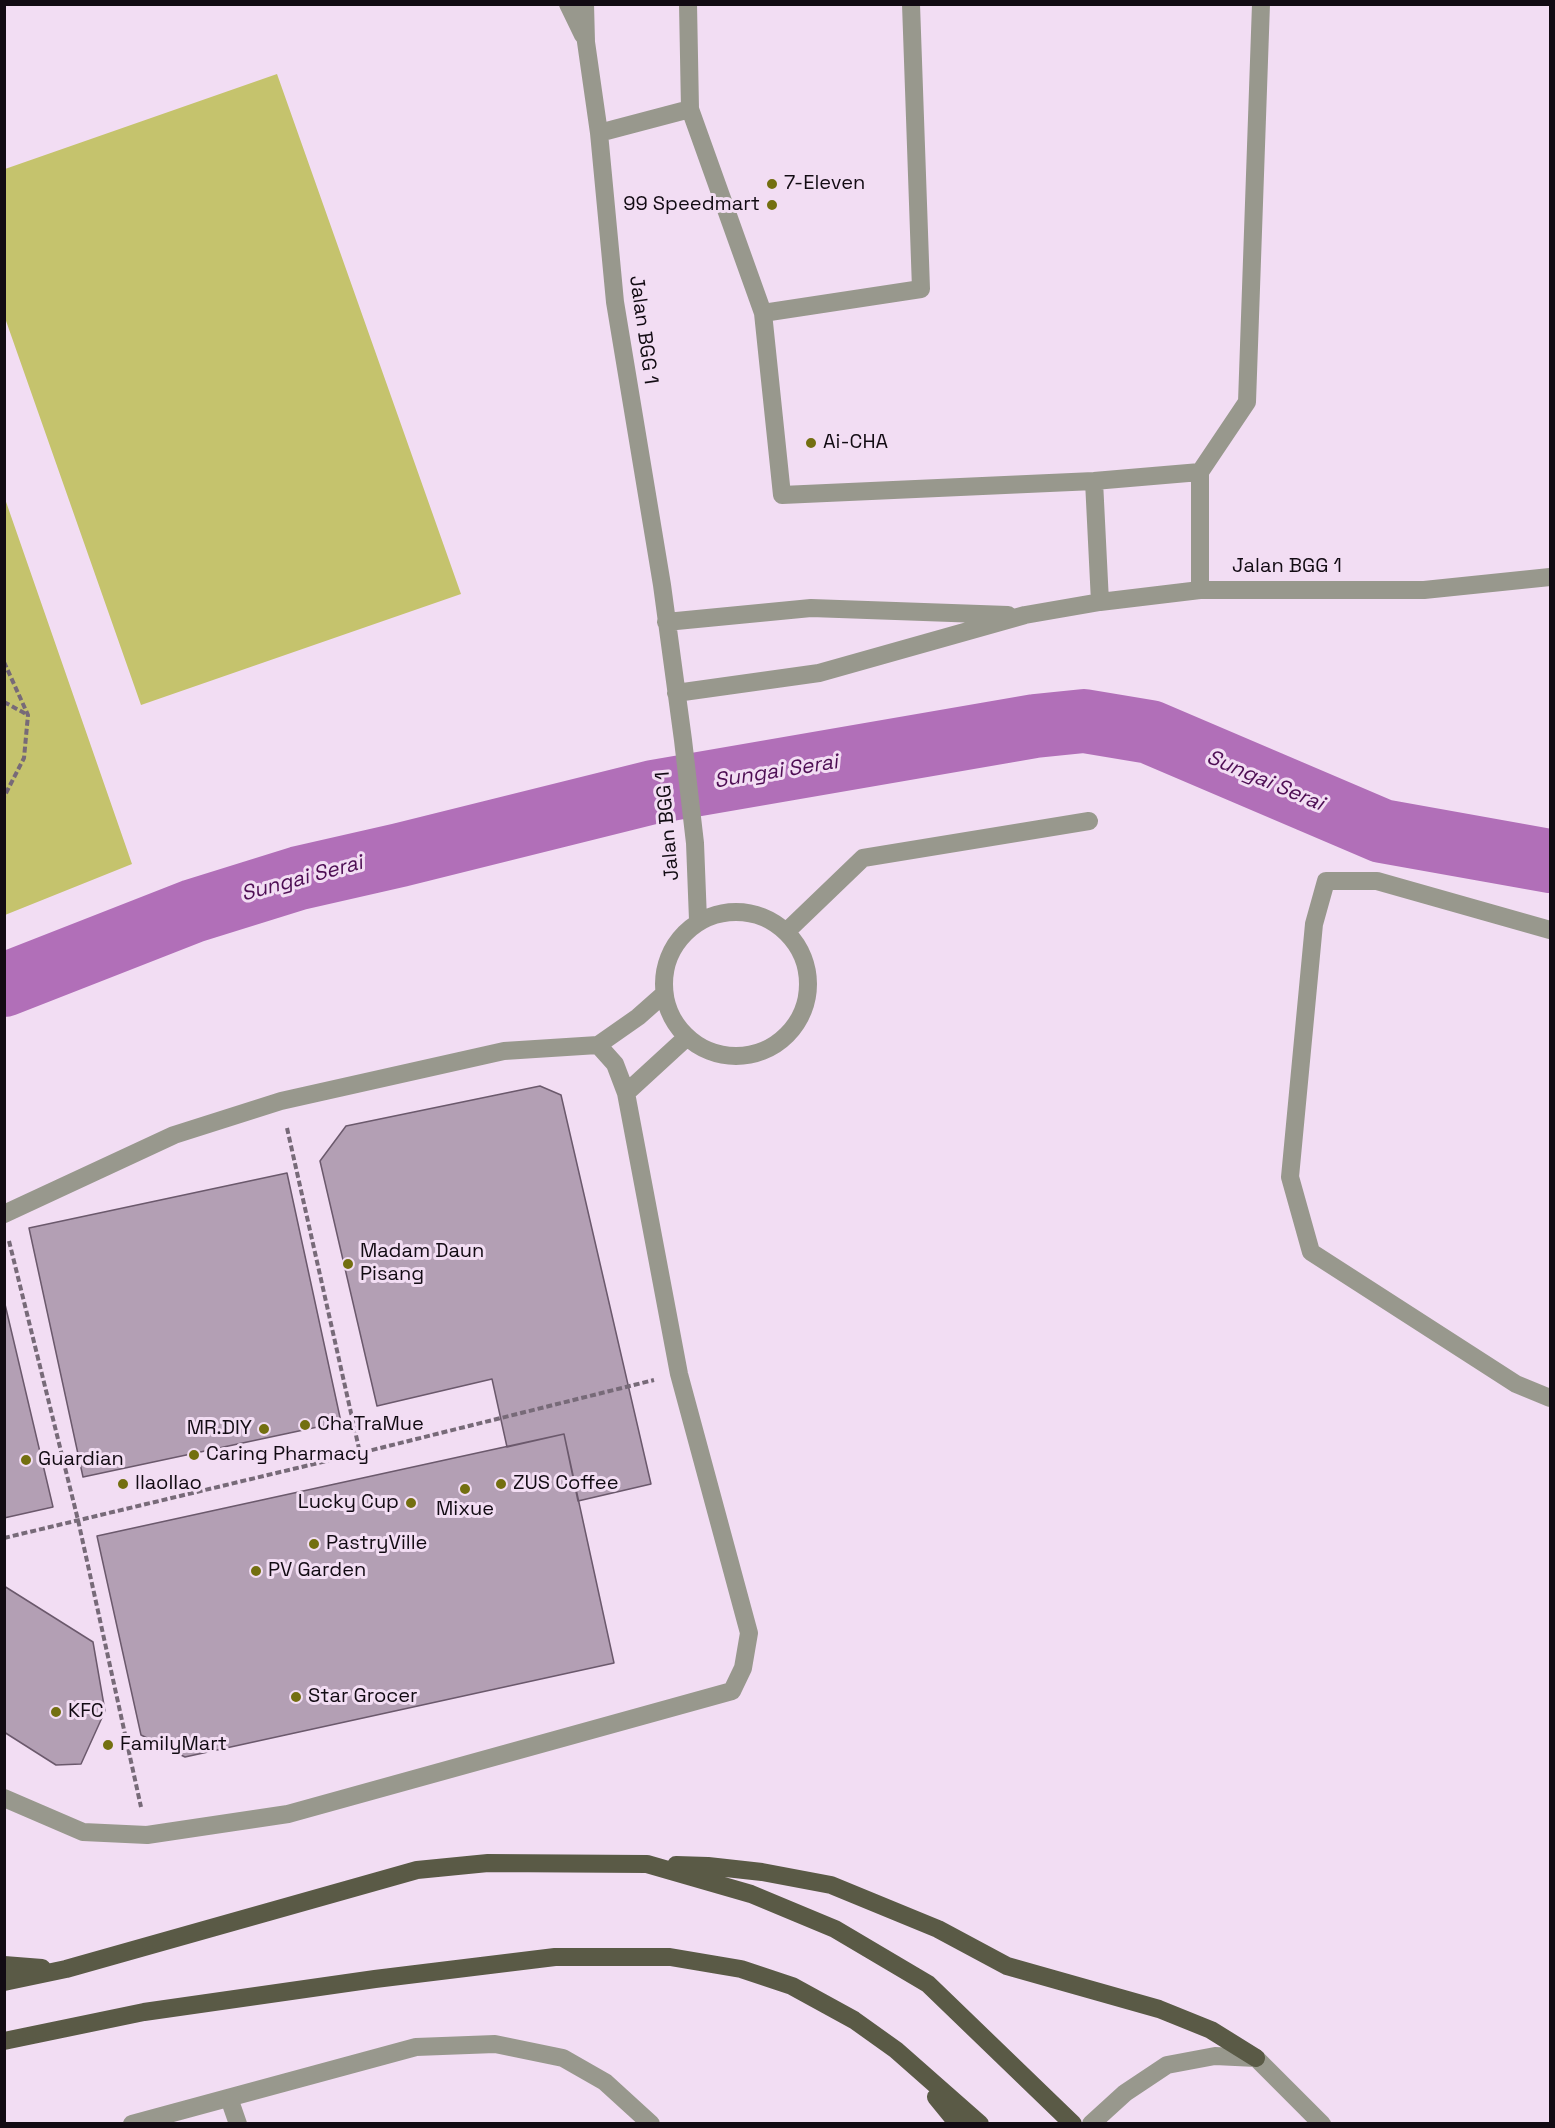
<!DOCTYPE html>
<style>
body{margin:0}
#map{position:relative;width:1555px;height:2128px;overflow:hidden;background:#f2ddf3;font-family:"Space Grotesk",sans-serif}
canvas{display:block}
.frame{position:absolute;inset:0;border:6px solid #120b13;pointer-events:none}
</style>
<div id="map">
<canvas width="1555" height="2128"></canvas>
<div class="frame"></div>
</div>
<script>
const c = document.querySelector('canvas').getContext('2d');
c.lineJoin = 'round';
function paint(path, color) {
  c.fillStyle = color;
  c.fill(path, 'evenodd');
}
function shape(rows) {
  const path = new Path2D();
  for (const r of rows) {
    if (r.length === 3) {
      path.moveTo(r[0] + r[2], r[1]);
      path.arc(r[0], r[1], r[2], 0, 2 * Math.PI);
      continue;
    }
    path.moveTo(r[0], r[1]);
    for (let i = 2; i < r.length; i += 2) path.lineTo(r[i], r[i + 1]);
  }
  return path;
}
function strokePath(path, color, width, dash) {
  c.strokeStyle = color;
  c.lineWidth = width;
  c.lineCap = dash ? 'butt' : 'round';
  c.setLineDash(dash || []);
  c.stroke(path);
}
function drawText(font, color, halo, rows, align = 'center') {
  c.font = font + ' "Space Grotesk",sans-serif';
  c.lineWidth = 6;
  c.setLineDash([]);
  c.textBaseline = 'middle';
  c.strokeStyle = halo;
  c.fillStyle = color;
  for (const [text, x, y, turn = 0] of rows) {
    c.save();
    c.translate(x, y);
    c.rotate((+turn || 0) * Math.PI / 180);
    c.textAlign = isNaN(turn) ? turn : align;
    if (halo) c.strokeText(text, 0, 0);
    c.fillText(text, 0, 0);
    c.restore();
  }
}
paint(shape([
 [277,74,461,594,141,705,5,318,5,169],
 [4,496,132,864,5,915,4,915]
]), '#c5c36d');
strokePath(shape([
 [4,985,193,911,299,878,400,855,653,792,1035,726,1084,721,1150,732,1382,831,1550,861]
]), '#b16fb8', 64);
const building = shape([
 [540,1086,561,1095,651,1484,578,1501,564,1434,507,1447,492,1379,377,1406,320,1161,346,1126,540,1086],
 [287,1173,341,1422,83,1477,29,1228,287,1173],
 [4,1300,53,1507,4,1518,4,1300],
 [564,1434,614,1663,185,1757,141,1735,97,1536,564,1434],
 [4,1586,93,1642,105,1711,81,1764,56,1765,4,1732,4,1586]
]);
paint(building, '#b39fb4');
strokePath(building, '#6b596c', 1.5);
strokePath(shape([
 [4,662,28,715,24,758,4,797],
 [4,702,28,715],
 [287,1128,360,1453],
 [9,1241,78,1520,141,1807],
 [4,1538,360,1453,654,1380]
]), '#776a78', 4, [6, 3]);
strokePath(shape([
 [568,4,583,35],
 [585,4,586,42,599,133,615,302,662,585,683,740,695,843,698,920],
 [688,4,690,109,763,313,782,495,1094,481,1200,472],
 [599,133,690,109],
 [763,313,921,289,911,4],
 [1094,481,1100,602],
 [1200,590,1200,472,1247,402,1261,4],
 [666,622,811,608,1008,615],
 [676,693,819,673,1025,615,1100,602,1200,590,1424,590,1550,577],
 [736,984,72],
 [1550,930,1377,881,1326,881,1314,924,1290,1177,1311,1252,1516,1384,1550,1398],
 [786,932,863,858,1089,821],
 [598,1045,615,1064,626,1093],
 [4,1214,174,1135,281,1101,504,1051,598,1045,638,1017,664,994],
 [4,1798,83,1832,147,1835,288,1814,732,1691,743,1668,749,1633,679,1374,626,1093,687,1037],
 [229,2098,238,2124],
 [132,2124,416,2047,495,2044,563,2058,605,2082,651,2124],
 [1091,2124,1125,2093,1167,2065,1215,2056,1256,2058,1322,2124]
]), '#98988d', 18);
strokePath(shape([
 [676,1865,708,1866,762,1872,831,1885,938,1929,1007,1966,1159,2009,1211,2030,1256,2058],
 [4,1965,42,1968],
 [4,1982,66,1969,417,1870,488,1863,647,1864,751,1894,835,1929,928,1984,1073,2124],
 [4,2041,144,2012,375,1979,555,1957,670,1957,741,1969,792,1986,854,2020,896,2050,980,2124],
 [936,2097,958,2124]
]), '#5a5a46', 18);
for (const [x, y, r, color] of [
 [772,184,6,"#736f10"],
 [772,205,6,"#736f10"],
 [811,443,6,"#736f10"],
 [348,1264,6,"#736f10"],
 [305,1425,6,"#736f10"],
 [264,1429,6,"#736f10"],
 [194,1455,6,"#736f10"],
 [26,1460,6,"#736f10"],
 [123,1484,6,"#736f10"],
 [501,1484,6,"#736f10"],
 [465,1489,6,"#736f10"],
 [411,1503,6,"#736f10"],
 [314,1544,6,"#736f10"],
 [256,1571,6,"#736f10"],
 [296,1697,6,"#736f10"],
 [56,1712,6,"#736f10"],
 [108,1745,6,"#736f10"]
]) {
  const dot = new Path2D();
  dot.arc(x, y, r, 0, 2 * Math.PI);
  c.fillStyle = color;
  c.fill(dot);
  strokePath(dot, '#f2ddf3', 2);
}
drawText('20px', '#120b13', '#f2ddf3', [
 ["7-Eleven",784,184],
 ["99 Speedmart",760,205,"right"],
 ["Ai-CHA",823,443],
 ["Madam Daun",360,1252],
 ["Pisang",360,1275],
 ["ChaTraMue",317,1425],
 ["MR.DIY",252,1429,"right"],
 ["Caring Pharmacy",206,1455],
 ["Guardian",38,1460],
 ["llaoIIao",135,1484],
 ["ZUS Coffee",513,1484],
 ["Lucky Cup",399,1503,"right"],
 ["Mixue",465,1510,"center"],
 ["PastryVille",326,1544],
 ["PV Garden",268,1571],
 ["Star Grocer",308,1697],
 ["KFC",68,1712],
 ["FamilyMart",120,1745]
], 'left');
drawText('20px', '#120b13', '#f2ddf3', [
 ["Jalan BGG 1",643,330,82],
 ["Jalan BGG 1",1287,567],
 ["Jalan BGG 1",668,826,-95]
]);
drawText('italic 21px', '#4d0d53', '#f2ddf3', [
 ["Sungai Serai",776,772,-9],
 ["Sungai Serai",1265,781,23],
 ["Sungai Serai",302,879,-15]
]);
</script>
